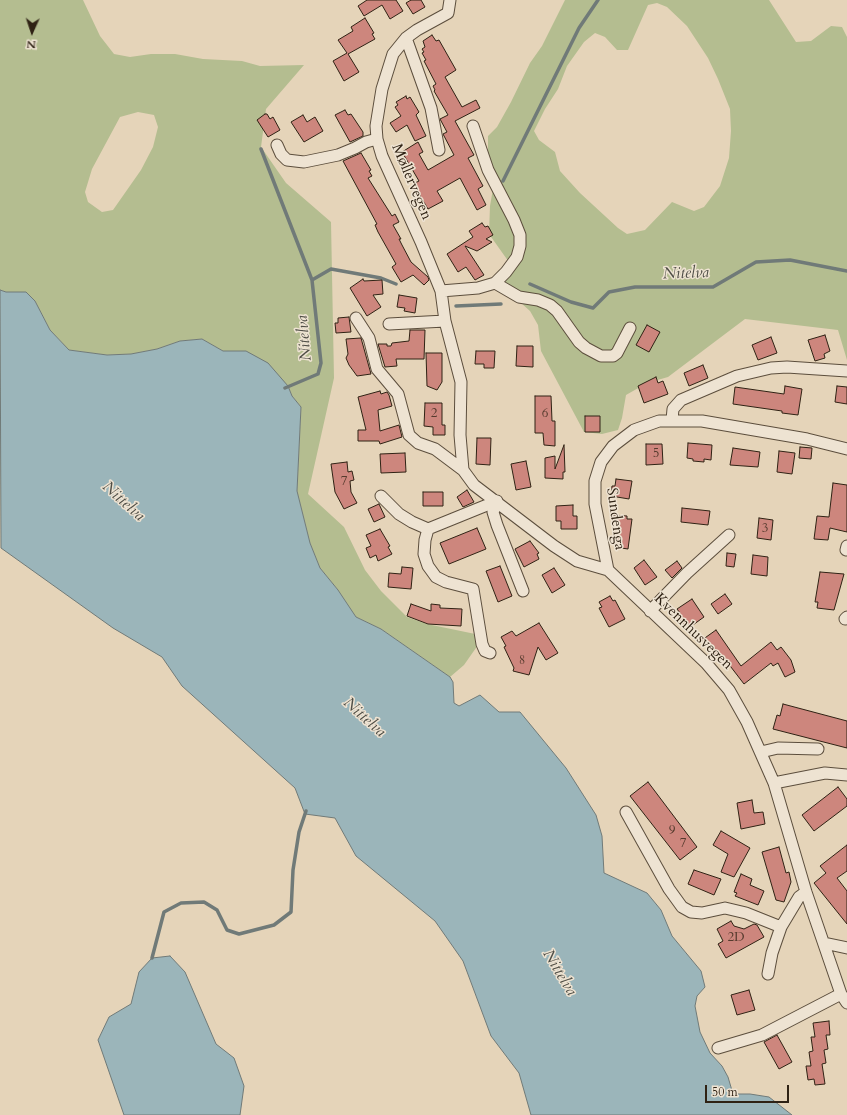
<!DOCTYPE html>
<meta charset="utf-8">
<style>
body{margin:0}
#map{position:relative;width:847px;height:1115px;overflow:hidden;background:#e5d4b9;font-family:Cardo,serif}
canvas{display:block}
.north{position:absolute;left:12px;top:12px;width:40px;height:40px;-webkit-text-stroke:3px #eee3d2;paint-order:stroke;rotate:183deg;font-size:11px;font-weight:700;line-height:16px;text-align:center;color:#2f2214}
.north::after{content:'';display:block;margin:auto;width:14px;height:18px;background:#2f2214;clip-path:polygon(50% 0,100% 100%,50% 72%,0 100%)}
.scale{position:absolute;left:705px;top:1085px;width:84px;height:18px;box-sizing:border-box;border:2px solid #2f2214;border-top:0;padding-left:5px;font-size:12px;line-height:14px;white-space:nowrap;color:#2f2214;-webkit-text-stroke:3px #eee3d2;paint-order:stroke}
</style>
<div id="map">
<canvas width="847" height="1115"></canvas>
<div class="north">N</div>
<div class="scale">50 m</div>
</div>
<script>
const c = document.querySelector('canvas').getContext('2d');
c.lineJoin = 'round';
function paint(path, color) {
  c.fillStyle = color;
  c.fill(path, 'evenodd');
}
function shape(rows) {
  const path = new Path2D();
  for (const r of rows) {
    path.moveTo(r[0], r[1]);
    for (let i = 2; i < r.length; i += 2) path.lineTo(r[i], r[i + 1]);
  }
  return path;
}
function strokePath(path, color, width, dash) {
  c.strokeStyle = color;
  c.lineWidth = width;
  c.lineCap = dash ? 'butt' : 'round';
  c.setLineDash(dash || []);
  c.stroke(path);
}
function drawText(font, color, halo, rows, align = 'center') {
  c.font = font + ' Cardo,serif';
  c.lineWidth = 3;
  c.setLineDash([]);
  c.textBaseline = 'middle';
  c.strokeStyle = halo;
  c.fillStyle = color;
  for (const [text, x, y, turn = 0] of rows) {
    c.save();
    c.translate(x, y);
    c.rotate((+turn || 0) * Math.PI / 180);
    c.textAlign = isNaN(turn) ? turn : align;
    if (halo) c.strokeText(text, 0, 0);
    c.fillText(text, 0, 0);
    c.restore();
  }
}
paint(shape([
 [0,0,83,0,100,36,114,54,130,57,151,54,175,54,203,59,242,61,260,66,304,65,266,109,261,147,286,183,331,222,334,378,308,494,344,527,365,570,381,591,407,617,427,624,480,635,478,645,464,665,450,677,381,629,356,617,338,590,320,568,310,543,297,491,301,407,292,396,288,386,246,351,223,351,202,339,180,341,157,349,131,354,107,355,69,350,50,330,35,301,26,292,6,292,0,290],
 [138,112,154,115,158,127,153,147,141,170,113,210,102,212,88,202,85,192,92,169,120,117],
 [565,0,769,0,796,42,811,41,831,26,842,27,847,37,847,360,838,330,745,319,668,377,647,383,626,395,622,418,618,430,602,434,584,432,541,351,538,325,530,311,511,294,505,282,511,265,489,234,490,206,494,183,488,161,488,136,497,127,511,102,530,63,542,46],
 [657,3,667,7,687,26,708,58,718,79,730,109,731,131,729,158,720,186,704,207,694,211,672,202,645,230,627,234,618,228,580,193,560,171,555,152,539,140,534,131,545,109,558,89,567,66,584,42,595,33,605,37,617,50,628,50,648,5]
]), '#b4bd90');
const water = shape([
 [0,290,6,292,26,292,35,301,50,330,69,350,107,355,131,354,157,349,180,341,202,339,223,351,246,351,268,363,288,386,292,396,301,407,297,491,310,543,320,568,338,590,356,617,381,629,450,677,453,682,454,703,459,706,480,695,499,712,520,712,566,768,596,815,602,836,604,873,647,893,661,910,672,936,701,971,705,987,697,996,695,1006,700,1032,710,1053,722,1066,728,1077,733,1094,750,1094,769,1097,792,1115,531,1115,519,1073,491,1036,463,961,435,921,356,856,335,818,305,814,295,788,182,686,162,657,113,628,1,548,0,290],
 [170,956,185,972,216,1044,234,1058,244,1086,240,1115,124,1115,98,1040,109,1017,131,1004,139,972,152,958,170,956]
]);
paint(water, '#9bb5ba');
strokePath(water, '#707a78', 1);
strokePath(shape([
 [261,149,312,280],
 [503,181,579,28,598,0],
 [530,284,571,302,593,308,609,292,635,287,713,287,756,262,790,260,847,271],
 [456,306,501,304],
 [285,388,318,374,321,363,312,280,331,269,381,278,396,284],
 [152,958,164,912,181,903,204,902,217,910,227,930,239,934,274,925,291,912,293,870,299,832,306,811]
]), '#707a78', 3.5);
const building = shape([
 [367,0,396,0,403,11,390,19,382,5,364,16,358,6,367,0],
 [411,0,421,0,425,7,413,14,406,3,411,0],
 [365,18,374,33,372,34,375,39,348,54,359,72,344,81,333,61,347,53,338,40,353,31,351,27,365,18],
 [432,35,436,41,439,40,456,70,445,77,462,107,476,100,480,108,455,121,474,155,468,158,483,186,478,189,486,205,477,210,460,178,437,191,443,201,428,209,413,184,419,181,402,152,418,142,423,152,419,154,428,170,454,155,443,134,447,132,440,119,448,115,434,91,435,90,433,86,436,84,424,61,426,60,422,53,424,52,422,49,425,47,423,41,432,35],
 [406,96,407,99,410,97,419,112,416,115,426,136,415,141,407,125,396,132,390,123,401,116,395,107,398,105,396,102,406,96],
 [345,110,348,115,351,114,363,132,363,136,350,142,335,115,345,110],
 [265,114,267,114,270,119,273,117,280,130,268,137,257,120,265,114],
 [303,115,307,122,315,117,323,131,304,142,291,122,303,115],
 [361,153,371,170,369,171,372,176,368,178,392,216,395,214,399,222,393,225,401,239,399,239,402,245,411,262,428,277,429,280,424,285,413,275,401,282,392,267,396,264,378,232,375,225,377,224,343,161,361,153],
 [482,223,485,227,488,226,493,235,486,239,492,242,477,251,465,246,484,275,475,280,466,267,458,272,447,254,473,237,469,231,482,223],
 [363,279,364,281,382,280,383,294,373,295,381,307,367,316,350,288,363,279],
 [399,295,417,298,415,313,404,311,405,308,397,307,399,295],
 [349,317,351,332,336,333,335,323,338,323,338,318,349,317],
 [647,325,660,332,649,352,636,345,647,325],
 [410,330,425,330,424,359,396,359,397,366,385,367,378,344,387,344,387,346,391,346,392,343,409,341,410,330],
 [825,335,830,351,824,354,825,358,815,361,808,340,825,335],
 [771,337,777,353,758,360,752,345,771,337],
 [361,338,371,374,357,376,349,365,346,358,348,354,346,339,361,338],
 [517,346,533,346,533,367,516,366,517,346],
 [476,351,495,351,494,368,484,368,484,364,475,364,476,351],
 [426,353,442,353,442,382,437,390,427,386,426,353],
 [703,365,708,378,689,386,684,373,703,365],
 [656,377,658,383,663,381,668,394,644,403,638,386,656,377],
 [785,386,802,389,798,415,782,413,782,411,733,404,735,387,784,394,785,386],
 [837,386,847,387,847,404,835,402,837,386],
 [380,391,381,394,387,392,389,395,392,406,378,410,380,431,399,425,402,437,380,444,379,441,358,441,358,430,366,430,358,397,380,391],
 [535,396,551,396,552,421,555,421,555,446,544,445,543,433,535,433,535,396],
 [425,403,442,403,442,425,445,425,445,435,433,435,433,427,424,426,425,403],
 [585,416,600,416,600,432,585,432,585,416],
 [477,438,491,438,490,465,476,464,477,438],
 [688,443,712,445,711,460,704,459,704,462,693,461,693,459,687,458,688,443],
 [646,444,662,444,663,464,646,465,646,444],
 [564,445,565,472,563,472,563,479,545,478,545,458,555,456,555,469,564,445],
 [800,447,812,448,811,459,799,458,800,447],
 [733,448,760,452,758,467,730,465,733,448],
 [779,451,795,453,792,474,777,472,779,451],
 [405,453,406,472,381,473,380,454,405,453],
 [526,461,531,487,516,490,511,464,526,461],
 [347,462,348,472,352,471,354,480,350,481,351,492,357,503,344,509,335,492,331,464,347,462],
 [616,479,632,481,629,499,611,496,612,486,615,486,616,479],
 [833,483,847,485,847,532,830,528,828,540,814,539,817,516,829,517,833,483],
 [467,490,474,502,463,507,457,497,467,490],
 [423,492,443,492,443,506,423,506,423,492],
 [379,504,385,517,374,522,368,509,379,504],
 [573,505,573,516,577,516,577,529,561,529,561,521,556,521,556,506,573,505],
 [682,508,710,511,708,525,681,522,682,508],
 [613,515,627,516,627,519,632,519,628,549,615,547,614,526,612,525,613,515],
 [759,518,773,520,771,540,757,538,759,518],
 [477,528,486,549,449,564,440,543,477,528],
 [380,529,390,546,388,547,392,554,378,561,376,555,370,558,366,548,371,546,366,535,380,529],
 [530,541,539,553,537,554,539,559,524,567,515,549,530,541],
 [727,553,736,554,734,567,726,566,727,553],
 [753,555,768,557,767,576,751,574,753,555],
 [644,560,657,577,645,585,634,568,644,560],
 [677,561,682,568,672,578,665,570,677,561],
 [500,566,512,596,498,602,486,571,500,566],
 [402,567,413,568,411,589,388,587,389,573,401,574,402,567],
 [554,568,565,585,552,593,542,575,554,568],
 [820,572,844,574,834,610,817,608,818,602,815,602,820,572],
 [725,594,732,604,718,614,711,604,725,594],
 [610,596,613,601,615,600,625,619,609,627,599,608,602,607,599,602,610,596],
 [692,599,704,617,690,627,687,623,684,625,677,615,680,613,677,609,692,599],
 [411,604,431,611,431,604,440,605,440,608,462,609,461,626,428,624,407,616,411,604],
 [539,623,558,653,546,660,538,647,529,675,513,671,514,668,504,647,506,646,501,637,512,631,516,636,539,623],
 [716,630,741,666,771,642,777,650,781,647,791,660,795,672,785,677,778,663,773,666,771,663,744,684,724,658,720,661,702,640,716,630],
 [783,704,847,721,847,748,773,729,777,715,780,716,783,704],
 [648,782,697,847,680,860,630,796,648,782],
 [838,787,847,799,847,806,814,831,802,815,838,787],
 [752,800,754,813,763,812,765,824,741,829,737,803,752,800],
 [721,831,750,848,734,877,721,872,728,854,713,845,721,831],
 [847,845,847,871,837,878,847,891,847,924,814,883,826,873,820,866,847,845],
 [779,847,786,873,789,872,791,882,784,902,776,900,762,852,779,847],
 [694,870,721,879,714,895,688,884,694,870],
 [741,874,752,879,750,885,764,891,758,905,735,896,737,893,734,892,741,874],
 [731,921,734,926,744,929,754,924,757,925,764,937,726,958,718,944,723,941,717,929,731,921],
 [749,990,755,1010,737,1015,731,995,749,990],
 [829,1021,830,1035,826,1035,828,1049,824,1050,826,1063,822,1064,825,1084,815,1085,814,1079,808,1080,806,1066,811,1066,809,1052,813,1051,811,1037,815,1037,813,1023,829,1021],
 [777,1035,792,1062,779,1069,764,1042,777,1035]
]);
paint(building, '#cd867d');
strokePath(building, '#2f2214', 1);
const minor = shape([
 [450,0,448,13,417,30,406,38,393,54,382,89,376,126,377,139,382,156,421,242,441,291,445,321,461,382,460,435,463,470,474,485,554,546,577,561,608,570,706,663,729,690,747,722,774,783,806,892,841,994,847,1003],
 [406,38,431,108,439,150],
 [277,145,281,154,287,160,304,162,338,155,355,148,366,142,377,139],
 [495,283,519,297,538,300,550,305,557,311,579,342,586,348,601,356,613,356,617,353,630,328],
 [441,291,478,288,495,283,506,272,517,257,520,246,520,235,514,220,488,170,473,126],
 [356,318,369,338,377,369,398,394,409,435,418,443,435,449,463,470],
 [389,324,445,321],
 [672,420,673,409,681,400,737,376,771,368,787,367,847,371],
 [381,496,399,514,412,522,428,529],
 [497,501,493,512,497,525,523,591],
 [846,550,847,546],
 [608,570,595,504,595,481,601,462,613,446,634,430,659,421,702,421,807,439,847,449],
 [650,611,687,573,729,535],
 [845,619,847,617],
 [490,653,485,651,482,644,473,589,446,582,436,577,428,566,424,554,425,540,428,529,497,501],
 [761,752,778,748,818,749],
 [774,783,825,773,847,775],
 [626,812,669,889,682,907,691,912,702,913,725,908,746,913,781,927],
 [824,943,847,948],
 [768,974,772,953,781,927,799,897,806,892],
 [718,1048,762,1035,841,994]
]);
strokePath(minor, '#5c4e3d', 13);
strokePath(minor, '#eee3d2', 11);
drawText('13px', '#563b2e', null, [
 ["2",434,414],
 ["6",545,414],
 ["5",656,454],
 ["7",344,482],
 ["3",765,529],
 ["8",522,661],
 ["9",672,831],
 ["7",683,844],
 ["2D",736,938]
]);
drawText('15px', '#2f2214', '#eee3d2', [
 ["Møllervegen",411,182,67],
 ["Sundenga",615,519,82],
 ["Kvennhusvegen",693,632,44]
]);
drawText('italic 16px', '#4f4e46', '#eee3d2', [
 ["Nitelva",686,274,-2],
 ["Nitelva",305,338,-95],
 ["Nittelva",123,502,42],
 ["Nittelva",364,718,42],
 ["Nittelva",559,973,59]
]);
</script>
